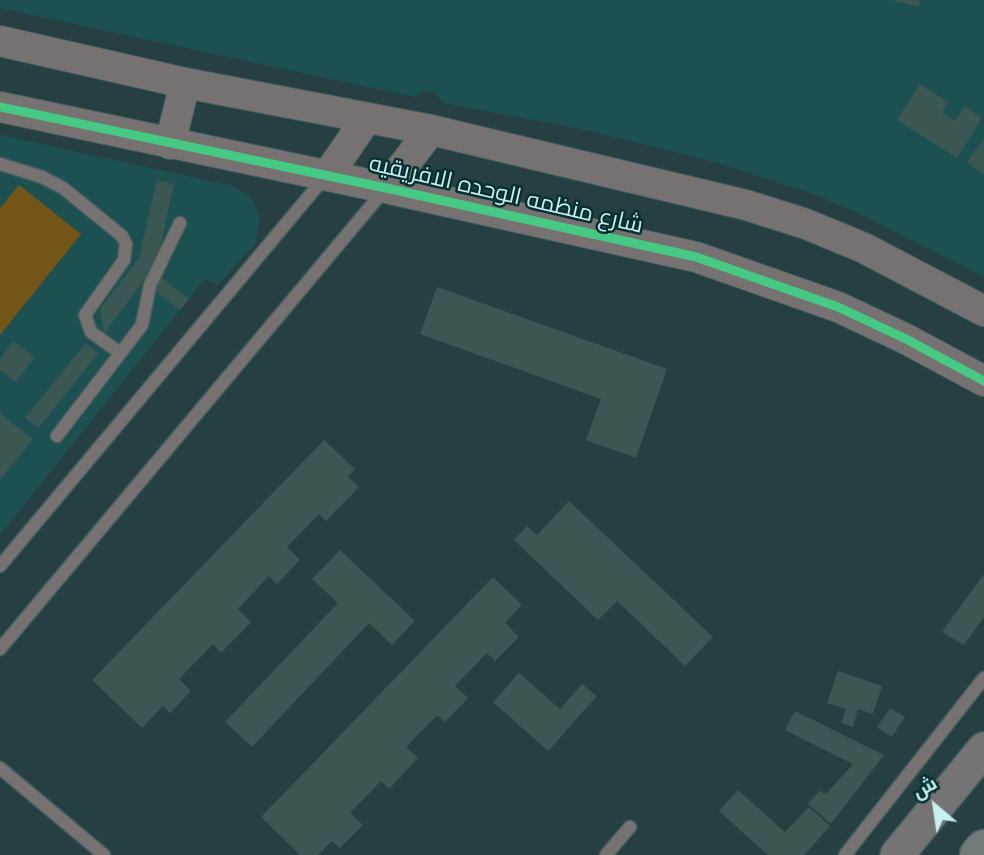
<!DOCTYPE html>
<meta charset="utf-8">
<style>
body{margin:0}
#map{position:relative;width:984px;height:855px;overflow:hidden;background:#264041;font-family:Helvetica,Cairo,sans-serif}
canvas{display:block}
.north{position:absolute;left:900px;top:771px;width:70px;height:70px;-webkit-text-stroke:5px #083031;paint-order:stroke;rotate:331deg;font-size:19px;font-weight:700;line-height:28px;text-align:center;color:#c6eff0}
.north::after{content:'';display:block;margin:auto;width:24px;height:32px;background:#c6eff0;clip-path:polygon(50% 0,100% 100%,50% 72%,0 100%)}
</style>
<div id="map">
<canvas width="984" height="855"></canvas>
<div class="north">ش</div>
</div>
<script>
const c = document.querySelector('canvas').getContext('2d');
c.lineJoin = 'round';
function paint(path, color) {
  c.fillStyle = color;
  c.fill(path, 'evenodd');
}
function shape(rows) {
  const path = new Path2D();
  for (const r of rows) {
    path.moveTo(r[0], r[1]);
    for (let i = 2; i < r.length; i += 2) path.lineTo(r[i], r[i + 1]);
  }
  return path;
}
function strokePath(path, color, width, dash) {
  c.strokeStyle = color;
  c.lineWidth = width;
  c.lineCap = dash ? 'butt' : 'round';
  c.setLineDash(dash || []);
  c.stroke(path);
}
function drawText(font, color, halo, rows, align = 'center') {
  c.font = font + ' Helvetica,Cairo,sans-serif';
  c.lineWidth = 5;
  c.setLineDash([]);
  c.textBaseline = 'middle';
  c.strokeStyle = halo;
  c.fillStyle = color;
  for (const [text, x, y, turn = 0] of rows) {
    c.save();
    c.translate(x, y);
    c.rotate((+turn || 0) * Math.PI / 180);
    c.textAlign = isNaN(turn) ? turn : align;
    if (halo) c.strokeText(text, 0, 0);
    c.fillText(text, 0, 0);
    c.restore();
  }
}
paint(shape([
 [0,0,984,0,984,277,858,213,808,192,714,162,576,128,443,103,436,93,423,91,415,97,0,8],
 [0,135,229,185,250,196,260,220,255,244,218,285,205,279,0,535]
]), '#1c5051');
paint(shape([
 [19,185,81,234,0,335,0,208]
]), '#735617');
paint(shape([
 [890,0,920,0,919,7],
 [920,84,948,102,942,113,955,121,965,106,982,118,957,158,897,120],
 [984,139,984,175,967,162],
 [157,180,174,184,157,262,104,334,100,309,139,258],
 [161,277,189,299,180,310,152,289],
 [437,287,667,369,636,458,586,440,601,399,420,334],
 [13,341,35,357,16,382,0,370,0,359],
 [86,343,98,354,38,428,25,418],
 [0,413,33,439,0,480],
 [324,440,355,469,348,477,359,487,326,521,319,514,287,547,300,560,277,584,269,576,238,609,251,622,221,653,213,644,179,679,191,691,170,713,163,706,142,728,92,680],
 [569,501,713,637,685,666,617,601,598,620,514,540,527,526,537,535],
 [340,550,415,621,392,645,369,623,252,747,225,722,338,603,312,579],
 [984,574,984,617,964,645,942,632],
 [493,577,522,605,505,623,519,637,495,661,487,653,455,686,468,698,445,722,437,715,406,747,418,758,389,789,381,781,350,813,363,825,340,848,332,841,318,855,300,855,261,817],
 [838,671,882,686,873,714,858,709,853,727,841,723,846,709,827,703],
 [519,673,560,709,582,684,597,696,548,751,493,702],
 [890,708,905,717,892,737,877,727],
 [795,711,884,755,831,824,808,804,819,791,826,794,853,764,785,730],
 [738,790,785,832,809,807,830,826,804,855,768,855,719,811]
]), '#3a5754');
const service = shape([
 [0,164,42,177,63,188,122,236,126,244,124,260,85,315,91,332,120,353],
 [57,436,142,325,150,285,180,223],
 [0,566,325,177],
 [0,649,386,188],
 [0,768,104,855],
 [606,855,630,827],
 [845,855,984,678]
]);
const tertiary = shape([
 [0,41,185,83,431,130,746,205,806,224,864,248,984,311],
 [0,107,386,188,696,257,838,307,906,339,984,381],
 [170,144,185,83],
 [327,176,367,118],
 [386,188,431,130]
]);
const secondary = shape([
 [897,855,984,749]
]);
const trunk = shape([
 [979,855,984,849]
]);
strokePath(service, '#455e5e', 15);
strokePath(tertiary, '#455e5e', 32);
strokePath(secondary, '#455e5e', 36);
strokePath(trunk, '#455e5e', 41);
strokePath(service, '#767272', 12);
strokePath(tertiary, '#767272', 30);
strokePath(secondary, '#757374', 33);
strokePath(trunk, '#727979', 38);
strokePath(shape([
 [0,107,386,188,696,257,838,307,906,339,984,381]
]), '#46c982', 9);
drawText('23px', '#c6eff0', '#083031', [
 ["شارع منظمه الوحده الافريقيه",506,195,13]
]);
</script>
